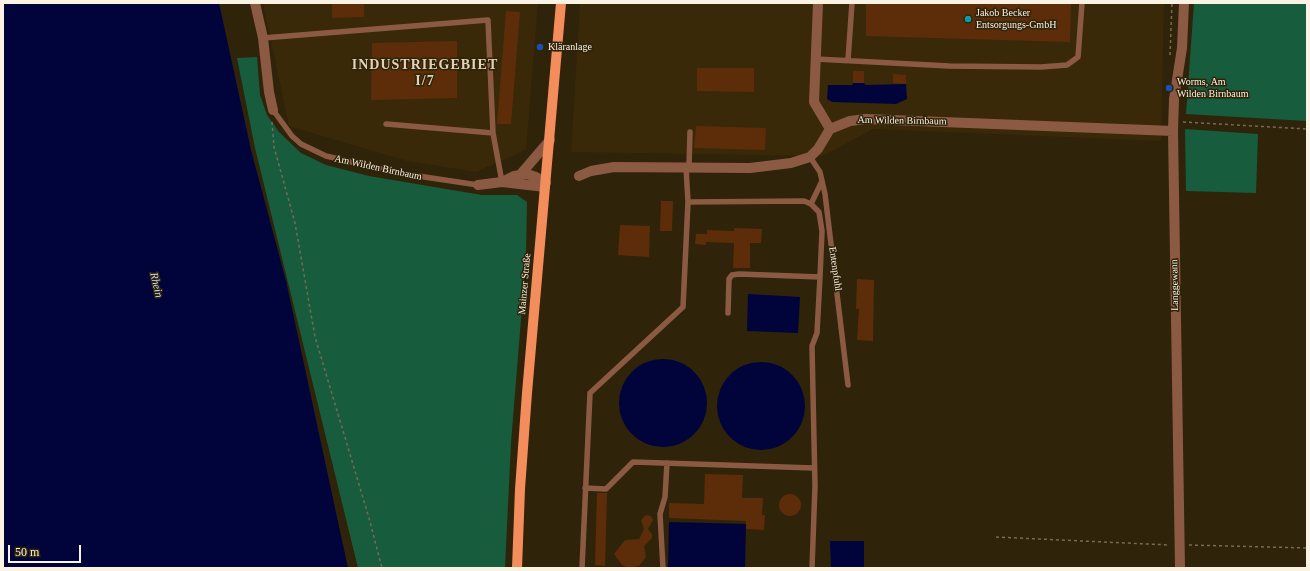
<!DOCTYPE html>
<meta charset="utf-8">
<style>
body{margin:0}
#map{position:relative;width:1310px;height:571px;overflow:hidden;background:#2f230a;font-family:Georgia,serif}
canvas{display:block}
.frame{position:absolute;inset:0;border:4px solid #faf2e3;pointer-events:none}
.scale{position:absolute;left:8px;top:545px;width:73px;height:18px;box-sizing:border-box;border:2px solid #faf2e3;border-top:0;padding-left:5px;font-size:12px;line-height:14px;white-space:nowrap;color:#faf2e3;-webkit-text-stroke:3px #2f230a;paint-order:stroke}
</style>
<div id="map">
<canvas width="1310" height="571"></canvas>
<div class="frame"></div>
<div class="scale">50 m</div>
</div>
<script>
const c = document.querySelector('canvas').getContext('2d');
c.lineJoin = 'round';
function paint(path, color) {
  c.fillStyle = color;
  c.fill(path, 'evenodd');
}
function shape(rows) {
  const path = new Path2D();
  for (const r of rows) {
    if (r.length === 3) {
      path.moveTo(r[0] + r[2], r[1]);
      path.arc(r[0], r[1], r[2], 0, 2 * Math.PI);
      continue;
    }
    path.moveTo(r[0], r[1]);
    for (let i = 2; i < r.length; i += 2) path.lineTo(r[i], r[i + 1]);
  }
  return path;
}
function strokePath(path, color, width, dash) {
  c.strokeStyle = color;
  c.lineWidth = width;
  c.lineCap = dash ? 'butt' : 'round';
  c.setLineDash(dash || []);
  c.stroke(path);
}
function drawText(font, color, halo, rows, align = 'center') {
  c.font = font + ' Georgia,serif';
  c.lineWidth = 3;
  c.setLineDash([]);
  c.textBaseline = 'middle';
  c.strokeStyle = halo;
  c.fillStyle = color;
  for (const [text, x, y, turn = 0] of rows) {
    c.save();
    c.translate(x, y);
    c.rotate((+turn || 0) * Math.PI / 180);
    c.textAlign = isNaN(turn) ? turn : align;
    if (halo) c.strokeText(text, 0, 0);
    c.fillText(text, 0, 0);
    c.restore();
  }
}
paint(shape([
 [263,3,538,3,526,150,476,172,407,161,289,126],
 [580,3,1164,3,1161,141,873,129,823,156,571,152]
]), '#392908');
paint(shape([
 [1194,3,1307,3,1307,121,1186,114],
 [257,57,260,95,267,115,279,132,301,153,326,165,369,176,482,195,517,195,527,202,526,257,511,443,505,568,358,568,255,148,237,58],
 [1185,129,1258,134,1256,193,1186,191]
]), '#175c3c');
paint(shape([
 [3,3,219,3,251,150,286,281,348,568,3,568],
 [853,83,864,83,866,85,906,84,907,99,896,104,832,102,827,99,828,85,852,85],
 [748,294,800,297,798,333,747,331],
 [663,403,44],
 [761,406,44],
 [669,522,746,524,745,568,668,568],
 [830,541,864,541,864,568,831,568]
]), '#00043b');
paint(shape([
 [332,3,364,3,364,17,332,18],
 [866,3,1071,3,1070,42,866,36],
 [506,11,520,12,511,124,497,124],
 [457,41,457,98,371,100,372,43],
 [697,68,754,68,754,92,697,91],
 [853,71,864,71,864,83,853,83],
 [893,74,906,75,906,84,893,83],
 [696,126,766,128,765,150,694,148],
 [661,201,673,201,672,231,660,231],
 [620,225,650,226,649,257,618,255],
 [734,228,762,229,761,243,750,243,750,268,733,268,734,243,706,242,706,245,695,244,696,234,707,234,707,230,734,231],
 [857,279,874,280,873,341,857,340,859,309,856,309],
 [705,474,743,475,742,498,763,498,762,515,765,515,764,530,746,529,746,521,669,518,669,503,704,504],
 [597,493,607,493,605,566,595,565],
 [790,505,11],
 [646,515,651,516,653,520,648,529,652,534,652,538,644,546,646,557,639,566,628,568,622,565,614,554,625,540,639,539,644,529,641,520]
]), '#5d2d0a');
strokePath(shape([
 [1170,55,1172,3],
 [272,122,274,147,295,223,315,337,369,518,382,568],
 [1183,122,1307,129],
 [996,537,1169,545],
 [1189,545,1307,548]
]), '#766c56', 1.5, [3, 3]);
strokePath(shape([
 [263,38,488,20,493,133,502,182],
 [816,59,949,66,1041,67,1067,65,1078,57,1082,3],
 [848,60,852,3],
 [273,110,292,136,301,144,326,156,398,173,478,185],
 [386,124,493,133],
 [810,157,820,172,825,194,848,385],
 [689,166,690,132],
 [688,202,804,201,811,204,819,212,822,231,820,277,817,333,812,346,815,486,812,568],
 [811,204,822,181],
 [728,313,729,279,732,275,739,274,820,277],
 [585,488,606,489,633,462,814,468],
 [582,568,590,393,683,307,688,202,686,167],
 [663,568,660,514,665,497,667,463]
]), '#8c5a43', 5.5);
strokePath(shape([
 [255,3,263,38,269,92,273,110],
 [818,3,814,102,830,129],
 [520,175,550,140],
 [579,176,591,171,614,167,750,168,791,163,810,157,818,149,830,129,850,121,866,119,1173,131],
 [502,182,545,187],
 [478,185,502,182,514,176,527,174,536,177,546,183],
 [1180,568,1173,131,1174,99,1182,48,1184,3]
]), '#8c5a43', 10);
strokePath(shape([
 [517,568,520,489,527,393,561,3]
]), '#f38d5c', 10);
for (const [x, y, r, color] of [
 [968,19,4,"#0f9aa8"],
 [540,47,4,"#1a4fb4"],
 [1169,88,4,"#1a4fb4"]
]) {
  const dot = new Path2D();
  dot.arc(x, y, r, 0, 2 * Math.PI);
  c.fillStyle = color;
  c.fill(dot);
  strokePath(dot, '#2f230a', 1.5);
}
drawText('10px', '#faf2e3', '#2f230a', [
 ["Jakob Becker",976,13],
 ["Entsorgungs-GmbH",976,25],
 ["Kläranlage",548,47],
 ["Worms, Am",1177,82],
 ["Wilden Birnbaum",1177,94]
], 'left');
drawText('10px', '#faf2e3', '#2f230a', [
 ["Am Wilden Birnbaum",902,121,1],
 ["Am Wilden Birnbaum",378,168,12],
 ["Entenpfuhl",835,269,82],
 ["Mainzer Straße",525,284,-85],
 ["Langgewann",1175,285,-91]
]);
drawText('italic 11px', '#c7dafe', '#2f230a', [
 ["Rhein",156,285,77]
]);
c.letterSpacing = '1px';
drawText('bold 14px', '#e3d2b5', '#2f230a', [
 ["INDUSTRIEGEBIET",425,65],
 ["I/7",425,81]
]);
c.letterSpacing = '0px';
</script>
